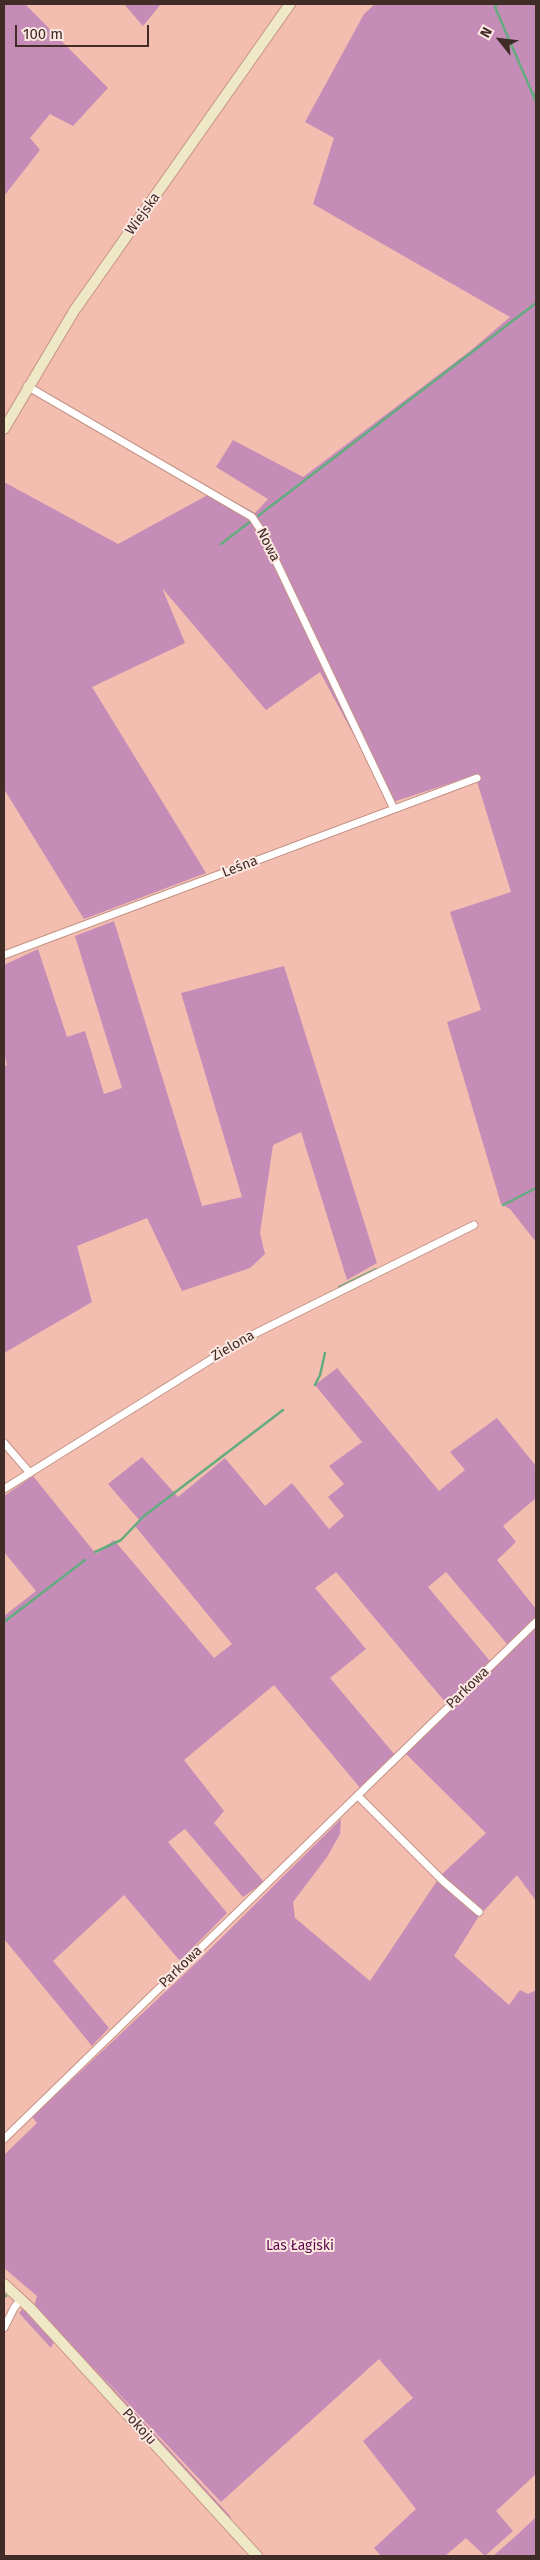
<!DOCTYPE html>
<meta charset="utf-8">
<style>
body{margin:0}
#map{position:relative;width:540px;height:2560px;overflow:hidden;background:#f3beaf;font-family:"Fira Sans",sans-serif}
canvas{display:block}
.frame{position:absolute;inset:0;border:5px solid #412c27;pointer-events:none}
.north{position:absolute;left:475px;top:15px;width:50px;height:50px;-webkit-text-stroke:4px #fde7e1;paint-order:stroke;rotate:299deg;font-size:14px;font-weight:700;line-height:20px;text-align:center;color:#412c27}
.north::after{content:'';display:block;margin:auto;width:18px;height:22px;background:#412c27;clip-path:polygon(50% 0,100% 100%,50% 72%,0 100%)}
.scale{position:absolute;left:15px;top:25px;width:134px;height:22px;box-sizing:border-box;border:2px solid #412c27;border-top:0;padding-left:6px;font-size:15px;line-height:18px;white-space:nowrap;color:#412c27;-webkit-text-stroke:4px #fde7e1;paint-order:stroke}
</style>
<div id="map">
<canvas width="540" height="2560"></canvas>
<div class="frame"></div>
<div class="north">N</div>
<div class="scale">100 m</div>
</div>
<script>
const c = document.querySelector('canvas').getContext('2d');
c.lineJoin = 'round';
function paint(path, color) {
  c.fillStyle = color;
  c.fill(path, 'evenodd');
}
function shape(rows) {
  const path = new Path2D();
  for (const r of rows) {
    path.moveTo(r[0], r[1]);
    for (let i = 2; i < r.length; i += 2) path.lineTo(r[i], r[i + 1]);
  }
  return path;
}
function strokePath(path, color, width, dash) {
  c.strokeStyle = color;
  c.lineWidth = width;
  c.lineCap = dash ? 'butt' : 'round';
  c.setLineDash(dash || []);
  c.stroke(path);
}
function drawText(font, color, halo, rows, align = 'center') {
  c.font = font + ' "Fira Sans",sans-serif';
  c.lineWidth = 4;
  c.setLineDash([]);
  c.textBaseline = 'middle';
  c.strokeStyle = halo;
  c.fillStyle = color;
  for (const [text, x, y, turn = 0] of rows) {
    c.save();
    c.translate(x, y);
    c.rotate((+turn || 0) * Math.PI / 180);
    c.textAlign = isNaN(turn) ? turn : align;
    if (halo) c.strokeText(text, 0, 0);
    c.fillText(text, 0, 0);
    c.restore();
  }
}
paint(shape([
 [4,4,25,4,108,88,73,126,50,114,30,138,40,150,4,196],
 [124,4,161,4,143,26],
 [375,4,536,4,536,1242,510,1209,501,1204,447,1022,481,1010,450,912,511,892,475,775,390,803,320,672,266,710,162,588,185,643,92,687,206,873,84,919,4,789,4,482,118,544,215,491,255,513,268,499,216,467,233,440,303,477,470,351,510,317,313,204,334,138,305,122,364,14],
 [114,921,202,1206,242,1197,181,993,284,966,377,1263,347,1280,301,1132,273,1145,260,1233,265,1254,250,1268,182,1291,147,1218,77,1246,92,1302,4,1353,4,1066,7,1065,4,1053,4,965,38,949,67,1037,85,1031,104,1094,122,1088,75,936],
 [337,1368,439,1491,465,1470,450,1452,497,1418,536,1466,536,1498,503,1526,516,1542,497,1560,536,1609,536,1619,507,1644,446,1572,428,1587,490,1661,446,1703,336,1572,315,1588,366,1649,330,1678,395,1755,361,1789,274,1685,184,1760,224,1811,214,1823,264,1882,243,1897,185,1829,168,1842,227,1913,180,1961,124,1895,53,1961,109,2028,92,2046,4,1939,4,1616,36,1591,4,1552,4,1496,33,1476,96,1554,114,1540,214,1658,232,1644,135,1526,140,1521,108,1484,142,1457,178,1497,225,1458,265,1506,292,1483,329,1529,344,1516,328,1497,344,1484,329,1466,362,1442,315,1385],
 [536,1626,536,1901,517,1875,479,1916,454,1956,509,2005,520,1990,528,1994,536,1990,536,2474,496,2511,513,2531,485,2556,466,2538,445,2556,381,2556,374,2548,416,2509,363,2441,413,2398,379,2359,221,2502,88,2361,231,2517,228,2518,34,2306,37,2296,4,2268,4,2155,37,2123,32,2117,196,1963,341,1819,340,1834,327,1857,293,1902,295,1918,370,1981,441,1875,486,1833,404,1752],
 [23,2308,54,2341,51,2348,19,2313],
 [536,2517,536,2556,493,2556,517,2535]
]), '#c58cb7');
strokePath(shape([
 [497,4,495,7,533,95,536,97],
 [536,93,533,95,536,102],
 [258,516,536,303],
 [221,544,251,521],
 [503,1205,536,1188],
 [339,1287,376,1269],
 [315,1385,320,1375,325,1353],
 [95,1552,121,1540,144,1516,283,1410],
 [4,1622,85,1560],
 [4,2295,6,2296]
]), '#64ac80', 2.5);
const street = shape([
 [27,386,252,517,262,532,394,809],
 [4,955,477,778],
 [4,1443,30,1473],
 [4,1489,242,1340,474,1225],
 [358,1796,443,1881,479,1912],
 [4,2139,536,1622],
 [4,2328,14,2308,21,2299]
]);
const secondary = shape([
 [4,429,74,311,290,4],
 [4,2284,30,2308,257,2556]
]);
strokePath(street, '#c49284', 9);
strokePath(secondary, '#c49284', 12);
strokePath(street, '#fff', 7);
strokePath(secondary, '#efe8c6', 10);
drawText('14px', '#412c27', '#fde7e1', [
 ["Wiejska",143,214,-54],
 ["Nowa",268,545,63],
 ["Leśna",240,867,-21],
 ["Zielona",233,1346,-30],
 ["Parkowa",468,1688,-44],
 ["Parkowa",181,1967,-44],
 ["Pokoju",139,2427,48]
]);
drawText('14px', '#590d4d', '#fde7e1', [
 ["Las Łagiski",300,2246]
]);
</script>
